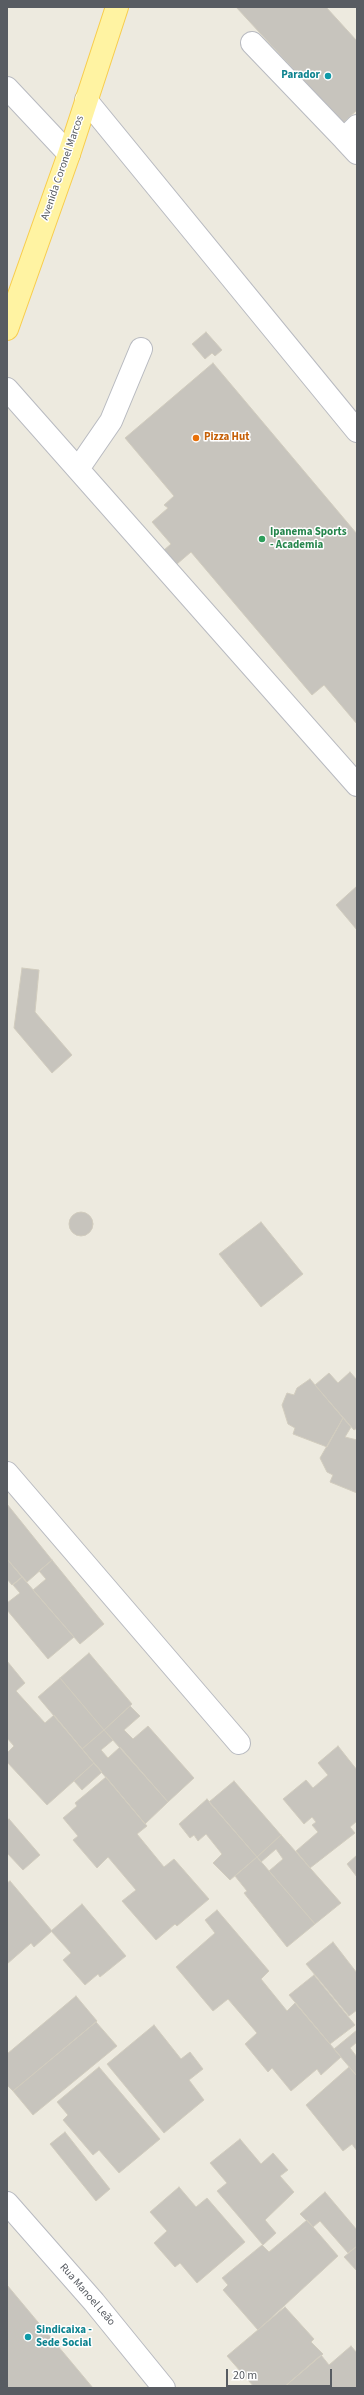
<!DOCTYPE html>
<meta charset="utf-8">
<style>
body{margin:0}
#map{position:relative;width:364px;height:2395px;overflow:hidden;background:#edeadf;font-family:"Source Sans 3",sans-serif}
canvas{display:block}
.frame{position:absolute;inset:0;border:8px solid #585c62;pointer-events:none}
.scale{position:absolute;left:226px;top:2369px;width:106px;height:18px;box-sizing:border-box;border:2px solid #585c62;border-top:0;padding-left:5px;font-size:12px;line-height:14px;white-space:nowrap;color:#585c62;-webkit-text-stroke:3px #fff;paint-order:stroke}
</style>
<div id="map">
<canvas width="364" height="2395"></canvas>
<div class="frame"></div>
<div class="scale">20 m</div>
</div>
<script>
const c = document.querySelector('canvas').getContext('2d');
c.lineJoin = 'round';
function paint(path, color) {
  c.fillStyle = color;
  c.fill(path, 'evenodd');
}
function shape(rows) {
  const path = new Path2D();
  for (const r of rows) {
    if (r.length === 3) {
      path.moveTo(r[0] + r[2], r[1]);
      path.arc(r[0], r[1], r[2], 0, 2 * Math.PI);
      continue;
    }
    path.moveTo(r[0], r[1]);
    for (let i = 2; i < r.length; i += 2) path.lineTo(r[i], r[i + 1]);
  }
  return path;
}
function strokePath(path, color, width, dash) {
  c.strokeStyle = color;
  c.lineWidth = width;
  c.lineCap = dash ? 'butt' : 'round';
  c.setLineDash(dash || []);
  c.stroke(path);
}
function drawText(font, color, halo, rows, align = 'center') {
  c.font = font + ' "Source Sans 3",sans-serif';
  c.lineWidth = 3;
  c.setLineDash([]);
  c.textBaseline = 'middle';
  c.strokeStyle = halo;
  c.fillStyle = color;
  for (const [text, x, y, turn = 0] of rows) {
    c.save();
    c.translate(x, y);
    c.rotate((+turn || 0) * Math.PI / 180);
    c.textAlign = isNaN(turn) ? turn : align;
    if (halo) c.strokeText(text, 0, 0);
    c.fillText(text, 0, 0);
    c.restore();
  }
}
const building = shape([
 [236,7,326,7,357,41,357,110,343,123,236,7],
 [206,332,222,350,215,356,212,353,205,359,192,344,206,332],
 [213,363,357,534,357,724,324,685,312,695,191,552,177,564,164,550,171,544,152,522,168,508,164,505,174,496,125,438,213,363],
 [357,886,357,930,336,905,357,886],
 [22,968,39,970,35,1012,72,1055,52,1073,14,1028,22,968],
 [81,1224,12],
 [261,1222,303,1274,261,1307,219,1254,261,1222],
 [350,1372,357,1380,357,1428,354,1430,315,1385,329,1373,338,1383,350,1372],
 [310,1379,343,1418,327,1447,293,1434,295,1428,288,1424,282,1405,287,1393,294,1395,297,1388,310,1379],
 [343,1418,351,1427,345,1437,357,1440,357,1493,330,1482,333,1475,327,1472,320,1458,343,1418],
 [7,1504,52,1560,27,1582,7,1559,7,1504],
 [7,1559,22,1577,12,1585,7,1579,7,1559],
 [52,1560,104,1624,80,1644,33,1590,46,1579,39,1571,52,1560],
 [22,1577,74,1637,48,1659,7,1610,7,1603,20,1593,13,1585,22,1577],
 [89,1653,132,1704,104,1730,60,1678,89,1653],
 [7,1661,25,1683,16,1691,45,1723,54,1715,94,1763,47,1805,7,1762,7,1753,14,1746,7,1738,7,1661],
 [60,1678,104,1730,82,1749,38,1697,60,1678],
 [130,1706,140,1716,124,1730,133,1739,148,1726,194,1778,168,1802,104,1730,130,1706],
 [104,1730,113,1740,101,1750,108,1758,120,1747,168,1802,145,1824,82,1749,104,1730],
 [338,1746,357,1770,357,1821,350,1827,355,1833,310,1868,296,1851,318,1832,312,1825,316,1822,312,1817,304,1824,283,1799,306,1780,313,1788,328,1775,318,1763,338,1746],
 [94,1763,102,1772,82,1790,74,1781,94,1763],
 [106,1777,147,1826,137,1834,164,1867,174,1859,209,1899,177,1926,175,1924,156,1940,122,1901,136,1890,108,1857,97,1868,73,1840,78,1836,63,1818,77,1806,75,1803,106,1777],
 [234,1781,281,1835,257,1857,209,1802,234,1781],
 [207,1799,257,1857,230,1880,213,1863,222,1854,206,1834,198,1841,194,1835,190,1838,179,1824,207,1799],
 [9,1819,40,1855,23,1870,7,1853,7,1821,9,1819],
 [281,1835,341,1903,315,1924,269,1871,283,1859,276,1849,261,1862,257,1857,281,1835],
 [357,1855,357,1877,347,1864,357,1855],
 [257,1857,315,1924,287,1947,244,1893,247,1891,235,1876,257,1857],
 [10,1881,52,1931,34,1947,31,1943,7,1964,7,1883,10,1881],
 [82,1904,126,1956,100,1977,98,1974,85,1985,63,1960,71,1953,51,1931,82,1904],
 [217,1910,269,1971,261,1979,287,2011,295,2003,341,2057,321,2075,317,2069,291,2091,272,2068,268,2072,245,2044,257,2033,228,1999,213,2011,176,1967,215,1933,205,1920,217,1910],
 [333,1942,357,1973,357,2010,349,2016,306,1964,333,1942],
 [314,1975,355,2025,330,2044,289,1995,314,1975],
 [76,1996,97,2021,13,2091,7,2085,7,2054,76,1996],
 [96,2022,117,2046,33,2115,13,2091,96,2022],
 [154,2025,181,2059,190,2052,203,2069,189,2080,204,2100,164,2133,107,2064,154,2025],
 [357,2030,357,2042,350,2048,357,2057,357,2076,334,2049,357,2030],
 [99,2067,160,2139,119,2173,99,2150,93,2155,63,2120,68,2115,57,2102,99,2067],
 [349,2067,357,2076,357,2151,352,2144,343,2151,306,2105,349,2067],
 [65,2132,110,2189,96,2201,50,2144,65,2132],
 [240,2139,261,2164,273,2153,288,2170,280,2176,294,2192,265,2220,276,2233,263,2245,217,2191,227,2183,210,2163,240,2139],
 [179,2187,196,2207,207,2198,245,2242,197,2283,180,2263,175,2267,154,2243,167,2231,150,2212,179,2187],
 [325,2192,357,2230,357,2246,348,2253,320,2221,313,2227,300,2214,325,2192],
 [307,2220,338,2256,258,2330,223,2290,228,2285,222,2278,262,2245,269,2252,307,2220],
 [357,2246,357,2271,344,2257,357,2246],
 [7,2285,93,2388,7,2388,7,2285],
 [285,2307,314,2339,311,2342,323,2354,283,2388,255,2388,227,2356,285,2307],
 [351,2346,357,2353,357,2388,283,2388,321,2355,329,2365,351,2346]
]);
paint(building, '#c7c4bd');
strokePath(building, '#d1ccbe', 1);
const minor = shape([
 [252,43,344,139],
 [7,88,69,154],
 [86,100,357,431],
 [357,126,344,139,357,153],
 [7,389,357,785],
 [78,469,111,421,141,349],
 [7,1473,239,1743],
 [7,2203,94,2302,164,2388]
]);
const major = shape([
 [7,329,69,154,117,7]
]);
strokePath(minor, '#b8bac0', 24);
strokePath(major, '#f8cd4d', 24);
strokePath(minor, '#fff', 22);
strokePath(major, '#fff3a2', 22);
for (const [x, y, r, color] of [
 [328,76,4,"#0f9aa8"],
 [196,438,4,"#e8710a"],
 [262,539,4,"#2e9e5b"],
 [28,2337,4,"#0f9aa8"]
]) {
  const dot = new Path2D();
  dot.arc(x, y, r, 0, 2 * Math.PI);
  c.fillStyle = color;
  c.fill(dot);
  strokePath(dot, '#fff', 1.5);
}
drawText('bold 11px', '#0d838f', '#fff', [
 ["Parador",320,76],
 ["Sindicaixa -",36,2331,"left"],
 ["Sede Social",36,2344,"left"]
], 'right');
drawText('11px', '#585c62', '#fff', [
 ["Avenida Coronel Marcos",63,168,-71],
 ["Rua Manoel Leão",87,2295,49]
]);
drawText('bold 11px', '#c56008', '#fff', [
 ["Pizza Hut",204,438]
], 'left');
drawText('bold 11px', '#27864d', '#fff', [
 ["Ipanema Sports",270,533],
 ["- Academia",270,546]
], 'left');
</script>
